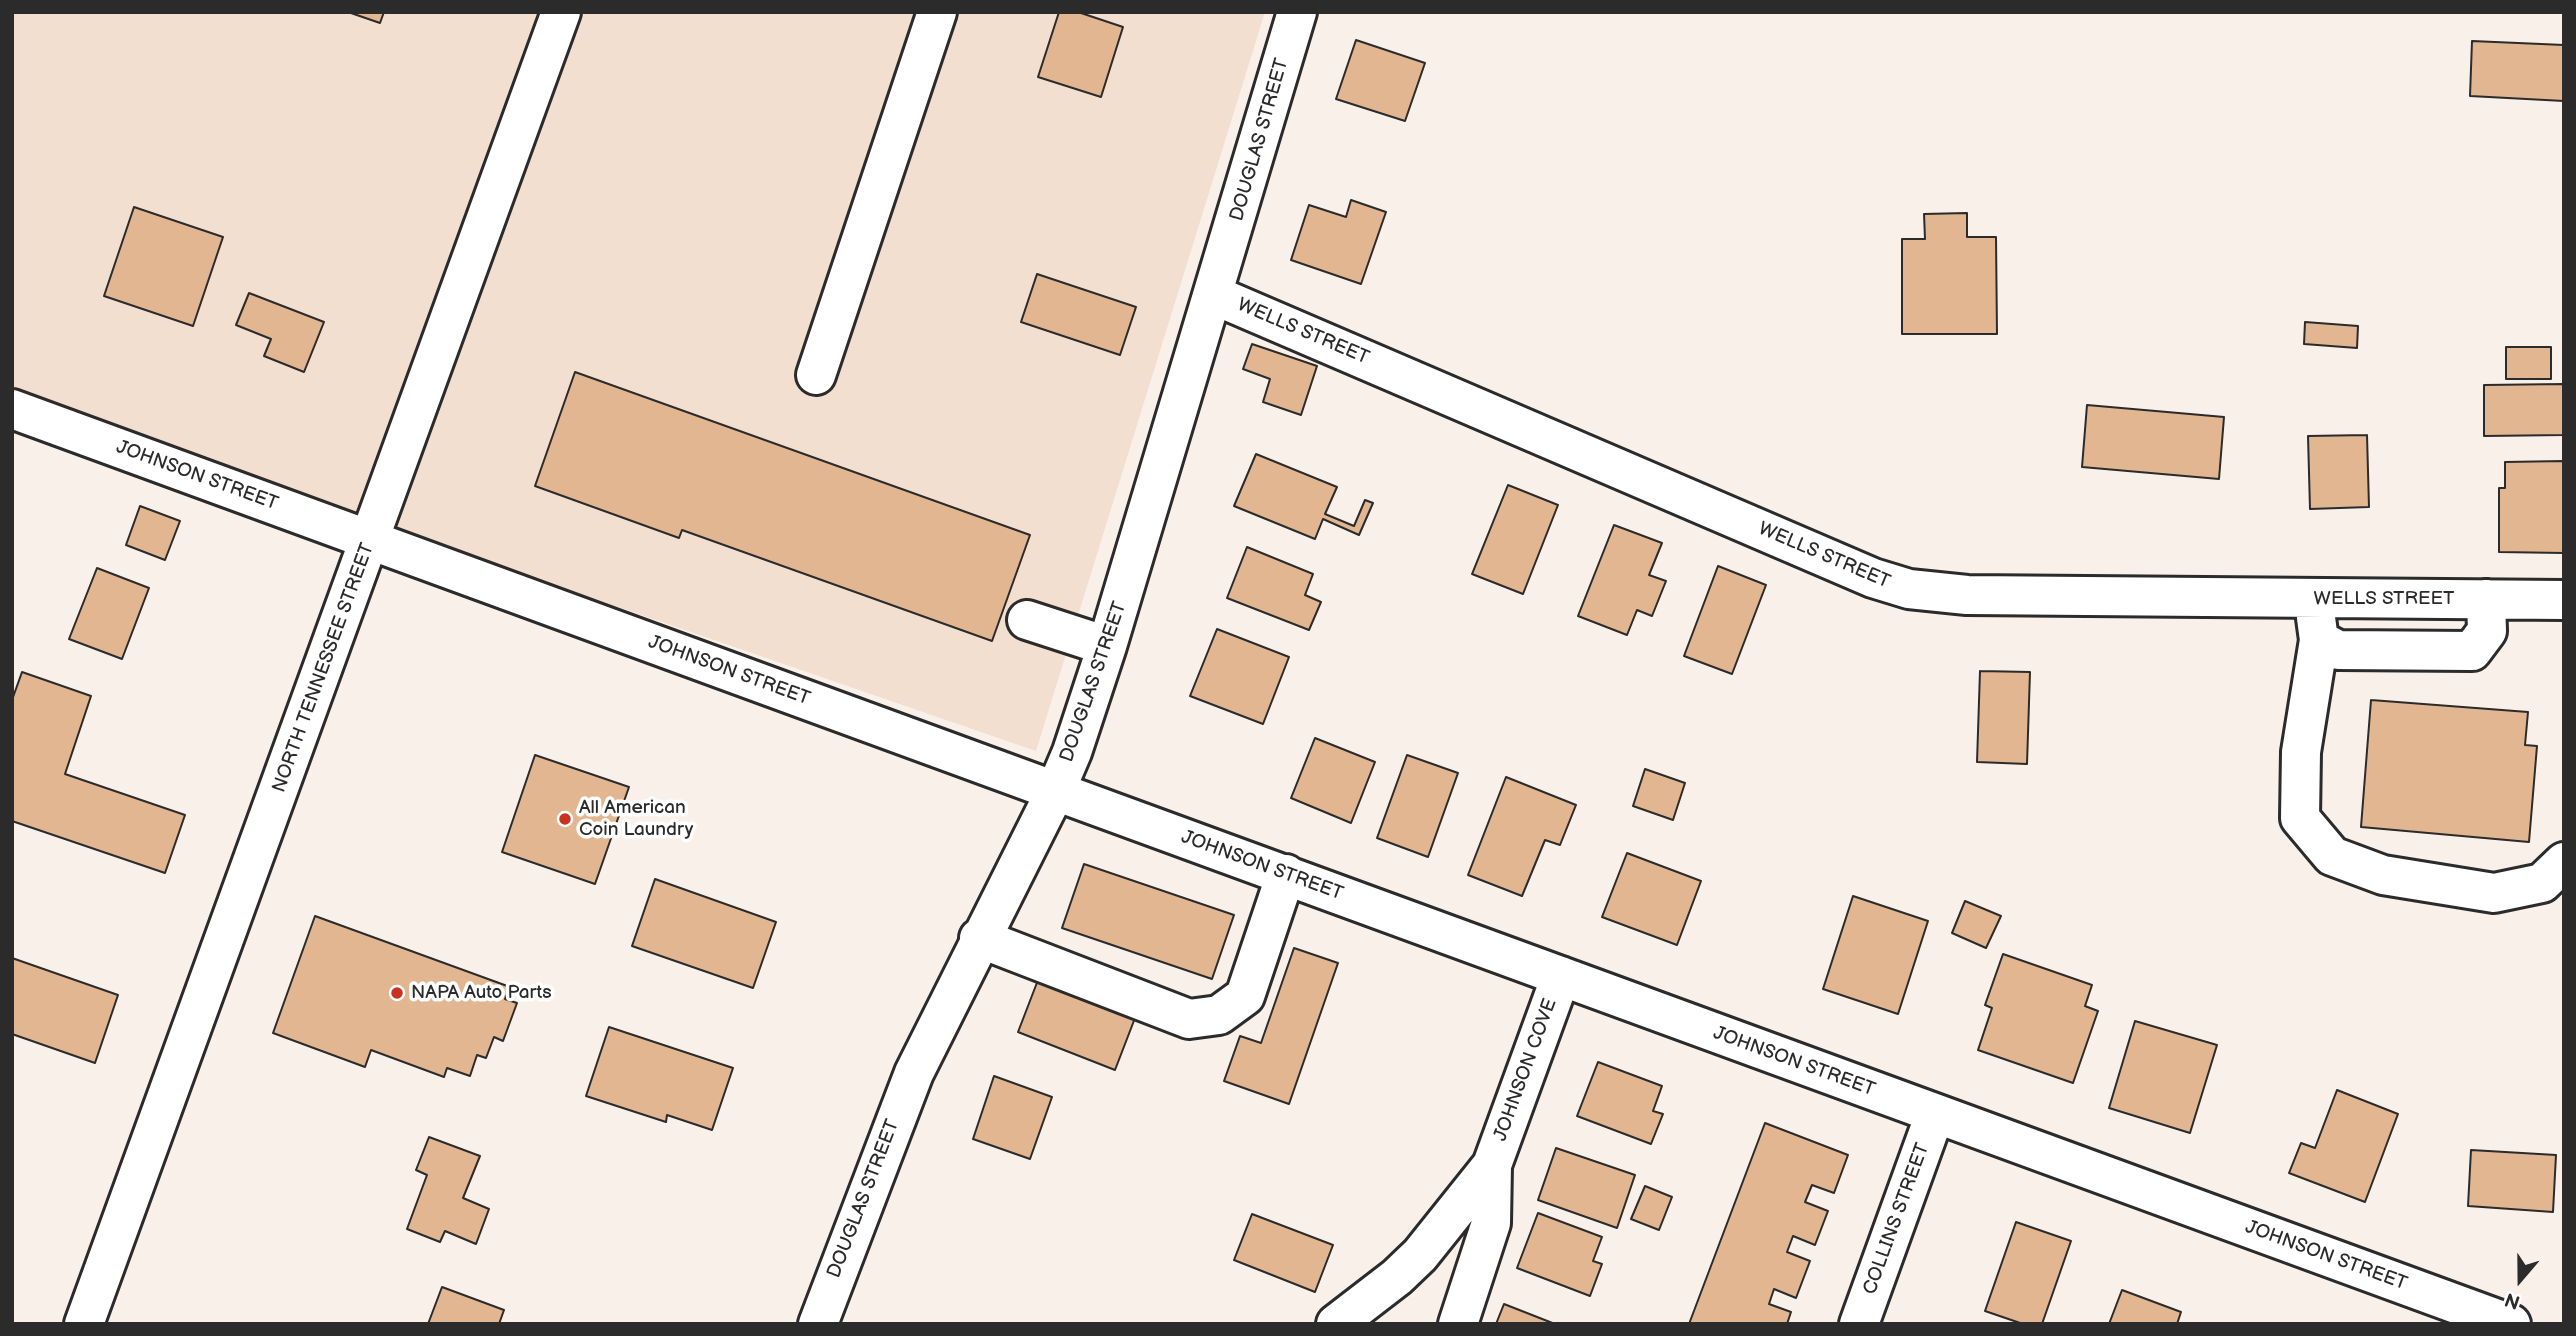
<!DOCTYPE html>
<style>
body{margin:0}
#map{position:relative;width:2576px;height:1336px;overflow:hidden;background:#f9f0e9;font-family:"Balsamiq Sans",sans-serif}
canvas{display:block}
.frame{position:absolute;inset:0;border:14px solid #2b2b2b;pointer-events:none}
.north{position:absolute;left:2485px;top:1245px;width:70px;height:70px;-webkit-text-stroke:5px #fff;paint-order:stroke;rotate:200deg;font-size:19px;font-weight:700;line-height:28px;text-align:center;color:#2b2b2b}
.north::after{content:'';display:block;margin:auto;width:24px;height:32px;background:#2b2b2b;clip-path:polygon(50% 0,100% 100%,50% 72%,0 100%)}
</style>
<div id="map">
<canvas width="2576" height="1336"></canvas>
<div class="frame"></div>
<div class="north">N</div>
</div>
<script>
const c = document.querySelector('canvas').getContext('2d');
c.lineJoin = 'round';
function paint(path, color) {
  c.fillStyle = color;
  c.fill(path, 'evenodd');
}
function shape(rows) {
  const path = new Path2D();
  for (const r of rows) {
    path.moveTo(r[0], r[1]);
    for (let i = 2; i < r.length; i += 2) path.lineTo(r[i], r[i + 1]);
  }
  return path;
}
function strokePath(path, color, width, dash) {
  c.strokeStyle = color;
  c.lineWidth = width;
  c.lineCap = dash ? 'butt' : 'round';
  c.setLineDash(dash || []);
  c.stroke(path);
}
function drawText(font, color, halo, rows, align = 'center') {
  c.font = font + ' "Balsamiq Sans",sans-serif';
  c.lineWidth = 7;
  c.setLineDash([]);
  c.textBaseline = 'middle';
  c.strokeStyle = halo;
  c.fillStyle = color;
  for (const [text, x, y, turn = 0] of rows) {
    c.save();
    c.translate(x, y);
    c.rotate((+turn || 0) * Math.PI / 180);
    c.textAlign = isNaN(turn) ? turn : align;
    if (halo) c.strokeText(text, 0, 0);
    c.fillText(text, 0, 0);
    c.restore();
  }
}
paint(shape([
 [12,12,1265,12,1036,751,12,398]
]), '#f2dfcf');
const building = shape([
 [348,12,384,12,380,23,348,12],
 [1059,12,1078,12,1123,27,1101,97,1038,77,1059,12],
 [1356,40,1425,63,1405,121,1336,99,1356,40],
 [2472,41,2564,45,2564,101,2470,96,2472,41],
 [1351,200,1386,212,1361,284,1291,260,1309,205,1346,217,1351,200],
 [134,207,223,237,193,326,104,296,134,207],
 [1967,213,1967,237,1996,237,1997,334,1902,334,1902,239,1925,239,1924,214,1967,213],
 [1037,274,1136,307,1120,355,1021,322,1037,274],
 [249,293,324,322,304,372,264,356,271,339,236,325,249,293],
 [2305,322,2358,326,2357,348,2304,344,2305,322],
 [1252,344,1317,366,1301,415,1263,402,1270,379,1243,369,1252,344],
 [2506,347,2551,347,2551,379,2506,379,2506,347],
 [575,372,1030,535,992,641,682,530,679,538,535,486,575,372],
 [2564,384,2564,435,2484,436,2484,385,2564,384],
 [2087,405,2224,417,2219,479,2082,467,2087,405],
 [2367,435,2369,507,2310,509,2308,436,2367,435],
 [1256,454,1337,487,1325,514,1354,526,1365,500,1373,503,1359,535,1323,519,1315,539,1234,506,1256,454],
 [2564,461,2564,553,2499,552,2499,488,2505,488,2505,462,2564,461],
 [1508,485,1558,505,1523,594,1472,574,1508,485],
 [140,506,180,521,165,560,126,545,140,506],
 [1614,525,1662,543,1649,575,1666,581,1652,616,1637,610,1627,635,1578,616,1614,525],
 [1247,547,1313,574,1305,595,1321,602,1309,630,1227,598,1247,547],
 [1718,566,1766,585,1732,674,1684,656,1718,566],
 [97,568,149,588,122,659,69,639,97,568],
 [1217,629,1289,657,1263,724,1190,696,1217,629],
 [1980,671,2030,672,2027,764,1977,762,1980,671],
 [22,672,91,696,65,774,185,815,165,873,12,821,12,700,22,672],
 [2371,700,2528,712,2525,745,2537,746,2529,842,2361,827,2371,700],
 [1315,738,1375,762,1351,823,1291,798,1315,738],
 [535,755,629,787,595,884,502,852,535,755],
 [1407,755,1458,773,1428,857,1377,838,1407,755],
 [1645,769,1685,783,1673,820,1633,806,1645,769],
 [1506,777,1576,805,1560,845,1545,840,1522,896,1468,875,1506,777],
 [1627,853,1701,881,1677,945,1602,917,1627,853],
 [1084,864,1234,915,1212,979,1062,928,1084,864],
 [655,879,776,922,753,988,632,946,655,879],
 [1853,896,1928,921,1898,1014,1823,989,1853,896],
 [1965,901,2001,916,1986,948,1952,933,1965,901],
 [315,916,510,987,505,999,517,1003,503,1041,494,1037,486,1058,477,1055,470,1076,447,1068,444,1077,371,1050,365,1067,273,1033,315,916],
 [1294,948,1338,963,1289,1104,1224,1081,1240,1036,1261,1043,1294,948],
 [2003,954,2092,985,2085,1006,2098,1011,2073,1083,1978,1050,1992,1008,1985,1005,2003,954],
 [12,958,118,995,95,1063,12,1034,12,958],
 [1038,980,1135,1018,1115,1070,1018,1032,1038,980],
 [2135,1021,2217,1045,2190,1133,2109,1108,2135,1021],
 [609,1027,733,1068,712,1130,667,1115,666,1122,586,1096,609,1027],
 [1598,1062,1662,1086,1653,1111,1663,1114,1651,1144,1577,1116,1598,1062],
 [994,1076,1052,1097,1030,1159,973,1139,994,1076],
 [2337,1090,2398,1114,2365,1202,2289,1173,2301,1143,2315,1148,2337,1090],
 [1765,1123,1848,1155,1834,1193,1812,1185,1805,1202,1828,1211,1815,1245,1793,1236,1787,1252,1810,1261,1796,1298,1774,1289,1769,1304,1791,1312,1787,1324,1689,1324,1765,1123],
 [429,1137,480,1156,463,1198,489,1209,476,1244,445,1231,440,1242,407,1229,427,1175,416,1170,429,1137],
 [1556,1148,1635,1175,1617,1228,1538,1200,1556,1148],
 [2471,1150,2556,1155,2553,1212,2468,1206,2471,1150],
 [1645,1186,1672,1197,1659,1230,1631,1219,1645,1186],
 [1538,1213,1602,1237,1593,1261,1602,1264,1590,1296,1517,1268,1538,1213],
 [1252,1214,1333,1245,1315,1292,1234,1260,1252,1214],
 [2016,1222,2071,1241,2042,1324,2023,1324,1985,1311,2016,1222],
 [442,1287,504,1310,499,1324,428,1324,442,1287],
 [2122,1290,2181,1312,2177,1324,2109,1324,2122,1290],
 [1504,1304,1555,1324,1496,1324,1504,1304]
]);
paint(building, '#e1b691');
strokePath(building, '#2b2b2b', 2);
const minor = shape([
 [1214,295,1873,578,1909,589,1967,595,2564,600],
 [816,375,937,12],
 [12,409,2511,1324],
 [2316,618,2319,640,2338,650,2472,651,2487,631,2486,599],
 [1027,620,1107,646],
 [2319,640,2301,752,2300,818,2332,856,2383,875,2494,893,2542,883,2564,862],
 [979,938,1189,1019,1219,1015,1245,996,1286,874],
 [818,1324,914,1073,1055,792,1072,752,1107,646,1297,12],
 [1336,1324,1397,1277,1420,1255,1492,1165],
 [1458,1324,1491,1223,1492,1165,1561,976],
 [1859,1324,1935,1114]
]);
const major = shape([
 [84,1324,561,12]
]);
strokePath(minor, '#2b2b2b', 44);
strokePath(major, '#2b2b2b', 44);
strokePath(minor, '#fff', 38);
strokePath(major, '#fff', 38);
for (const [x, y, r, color] of [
 [565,819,7,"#c8321e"],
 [397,993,7,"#c8321e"]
]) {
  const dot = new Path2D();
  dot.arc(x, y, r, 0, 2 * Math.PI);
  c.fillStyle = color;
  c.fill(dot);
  strokePath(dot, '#fff', 2.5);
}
drawText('19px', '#2b2b2b', '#fff', [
 ["DOUGLAS STREET",1260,140,-74],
 ["WELLS STREET",1303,332,23],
 ["JOHNSON STREET",197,476,20],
 ["WELLS STREET",1824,556,23],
 ["WELLS STREET",2384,599],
 ["NORTH TENNESSEE STREET",324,668,-70],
 ["JOHNSON STREET",729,671,20],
 ["DOUGLAS STREET",1094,682,-71],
 ["JOHNSON STREET",1262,866,20],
 ["JOHNSON STREET",1794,1062,20],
 ["JOHNSON COVE",1526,1070,-70],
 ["DOUGLAS STREET",864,1199,-69],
 ["COLLINS STREET",1897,1219,-70],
 ["JOHNSON STREET",2326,1256,20]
]);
drawText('19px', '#2b2b2b', '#fff', [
 ["All American",579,808],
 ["Coin Laundry",579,830],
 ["NAPA Auto Parts",411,993]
], 'left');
</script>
